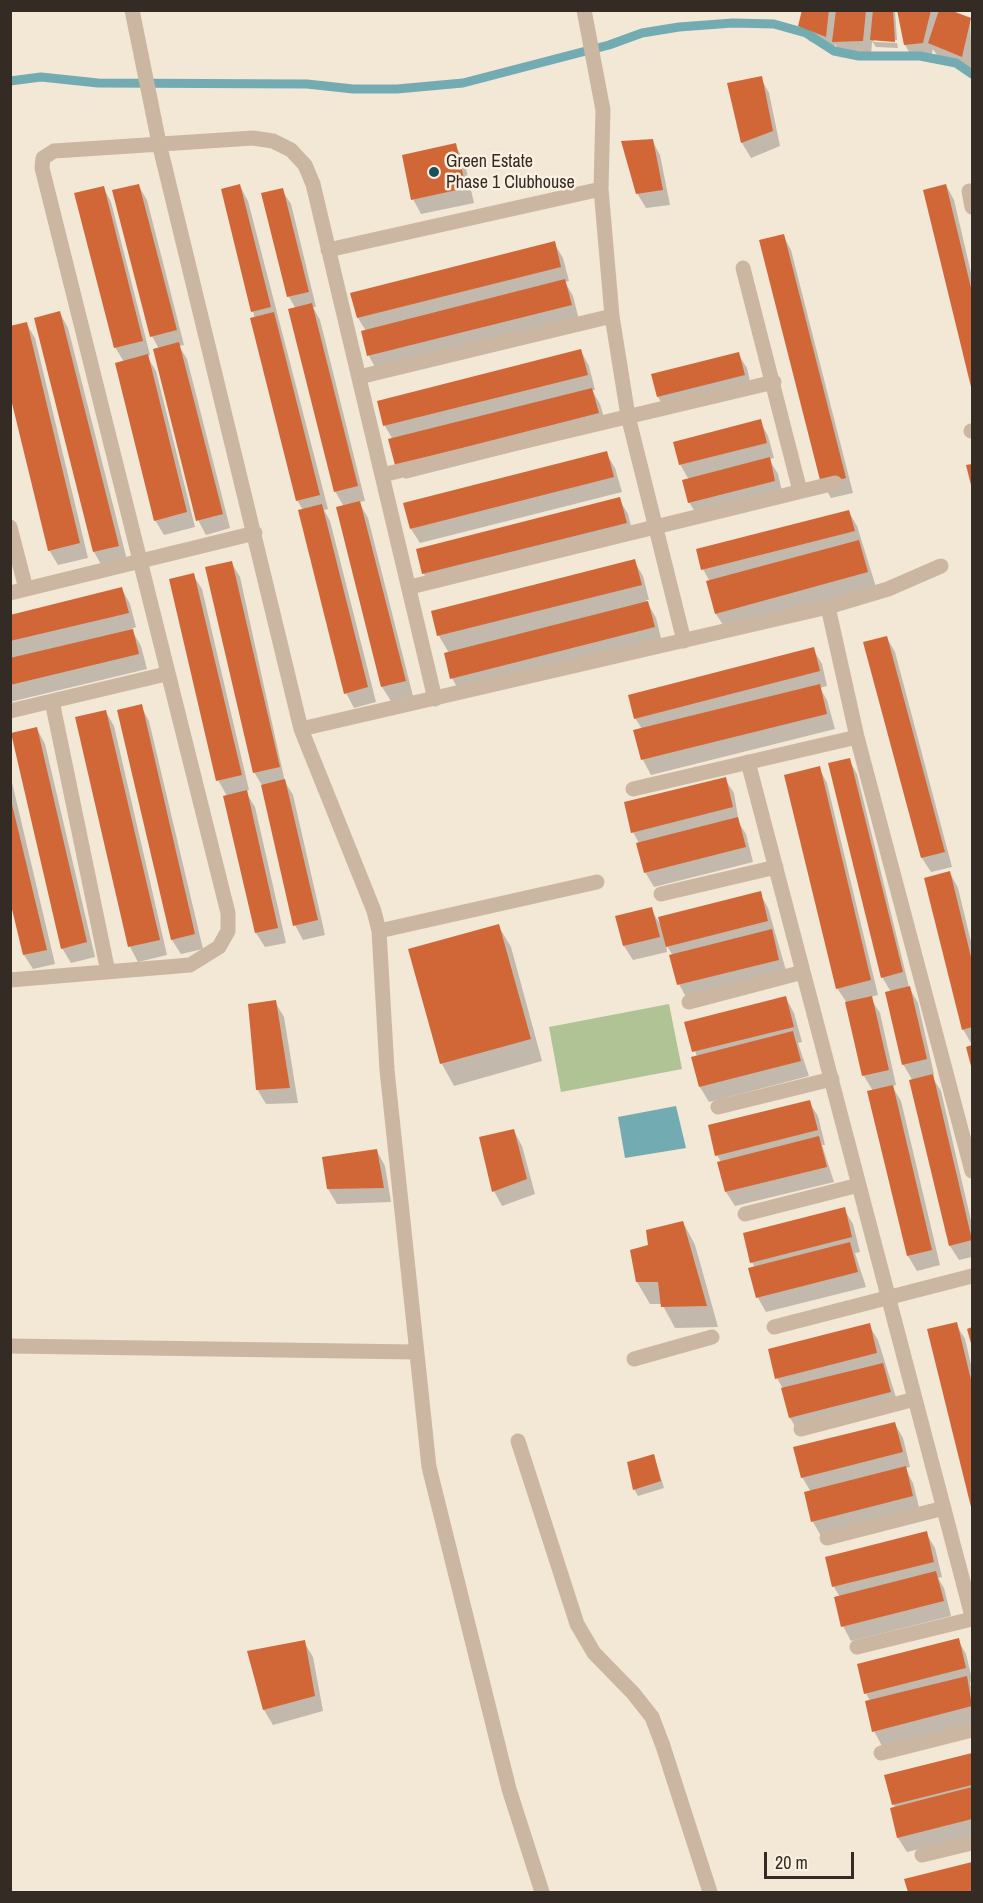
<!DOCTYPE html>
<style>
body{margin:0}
#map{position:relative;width:983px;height:1903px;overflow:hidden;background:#f3e7d6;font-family:"Archivo Narrow",sans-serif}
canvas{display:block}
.frame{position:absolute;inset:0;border:12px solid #352b25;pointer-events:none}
.scale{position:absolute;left:764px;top:1852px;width:90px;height:27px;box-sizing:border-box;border:3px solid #352b25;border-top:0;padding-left:8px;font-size:18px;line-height:21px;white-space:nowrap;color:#352b25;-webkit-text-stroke:4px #faf1e2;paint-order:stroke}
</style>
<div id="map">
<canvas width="983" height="1903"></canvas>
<div class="frame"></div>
<div class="scale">20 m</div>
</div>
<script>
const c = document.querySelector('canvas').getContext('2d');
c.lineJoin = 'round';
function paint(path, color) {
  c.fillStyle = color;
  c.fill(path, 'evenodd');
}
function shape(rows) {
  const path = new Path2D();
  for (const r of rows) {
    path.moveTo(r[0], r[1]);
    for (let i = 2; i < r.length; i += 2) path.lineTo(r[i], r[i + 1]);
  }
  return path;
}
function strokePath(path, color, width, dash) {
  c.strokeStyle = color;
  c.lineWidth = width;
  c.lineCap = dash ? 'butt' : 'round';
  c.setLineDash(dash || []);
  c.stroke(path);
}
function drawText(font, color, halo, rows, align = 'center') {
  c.font = font + ' "Archivo Narrow",sans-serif';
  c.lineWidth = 5;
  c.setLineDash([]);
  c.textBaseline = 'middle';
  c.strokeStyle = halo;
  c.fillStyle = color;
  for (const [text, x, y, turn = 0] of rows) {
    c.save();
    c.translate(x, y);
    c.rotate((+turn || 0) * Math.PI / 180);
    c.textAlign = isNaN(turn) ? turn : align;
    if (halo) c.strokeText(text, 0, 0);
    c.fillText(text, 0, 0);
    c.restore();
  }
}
paint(shape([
 [669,1004,682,1069,561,1092,549,1027]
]), '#b0c395');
paint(shape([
 [676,1106,686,1148,625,1158,618,1117]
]), '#73abb2');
paint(shape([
 [803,10,895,10,897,40,874,39,874,42,897,43,898,48,876,47,872,41,871,56,842,56,835,44,834,51,809,41,800,26],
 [898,10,937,10,939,15,970,20,972,61,970,71,938,57,933,49,931,57,914,60,905,45],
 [761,78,769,93,780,146,751,158,742,143,729,85],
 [652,140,660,155,670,205,646,208,637,193],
 [455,145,464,160,474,203,421,214,413,199],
 [138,185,147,200,184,345,179,346,187,359,230,528,206,535,198,520,159,349,152,336],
 [946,185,954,200,972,277,972,388,925,191],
 [240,186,248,201,328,509,324,510,330,521,376,702,354,708,346,693,303,510,297,500,253,311],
 [103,187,111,202,150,355,147,356,156,371,195,527,164,535,155,520,124,362,115,347],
 [282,190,291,204,316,307,313,307,320,320,365,501,359,502,368,518,413,696,391,701,382,687,344,507,335,491,296,309,289,297,263,195],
 [783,235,791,250,853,493,831,498,823,484],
 [554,243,563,258,569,281,565,282,573,296,579,320,377,371,369,356,363,332,366,331,358,318,352,294],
 [60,313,68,328,127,560,102,566,94,552],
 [26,323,35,338,88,558,58,565,49,550],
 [581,351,589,366,595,390,592,390,600,404,607,428,405,479,396,464,393,440,385,426,379,402],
 [738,354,747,368,752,390,667,412,658,397,653,375],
 [760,421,768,436,774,458,769,459,778,474,783,496,698,517,689,502,689,480,680,464],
 [606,453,615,468,622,492,420,543,411,529],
 [619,499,628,514,634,538,432,589,424,574,417,550],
 [849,512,857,526,876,587,725,628,716,614,710,582,703,569],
 [634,561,643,576,649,600,646,600,656,618,662,642,460,693,452,678,449,653,439,636,433,612],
 [231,562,240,577,285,782,293,795,325,935,303,940,295,925,263,787,254,772],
 [193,575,202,589,249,790,245,791,255,807,286,943,265,947,256,933,227,796,218,780],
 [122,589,130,604,136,627,131,629,141,646,147,669,10,702,10,616],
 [887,638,895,652,952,867,931,872,922,858],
 [813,649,822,664,827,686,820,688,827,700,835,729,651,775,643,760,635,731,642,729,635,718],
 [141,706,149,721,203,949,181,954,172,940],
 [106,712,114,726,167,955,138,962,130,947,76,718],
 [37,729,45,744,95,957,71,963,62,948],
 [849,760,857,774,909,987,918,1003,934,1074,931,1075,941,1091,972,1225,972,1257,959,1260,950,1246,913,1081,903,1064,891,992,882,977],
 [819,768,827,783,878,995,870,997,880,1013,896,1085,892,1086,901,1101,940,1265,917,1271,908,1256,869,1092,873,1091,864,1076,847,1003,837,988],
 [10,774,55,964,33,969,24,955,10,895],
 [725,779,734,793,739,823,746,834,753,862,654,887,645,872,639,843,633,832],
 [950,873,958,888,972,946,972,1045,963,1029],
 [760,893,768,908,787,974,687,999,679,984,673,956,666,944,667,952,633,960,624,946,651,909,661,926],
 [498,925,511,947,542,1061,454,1086,442,1064,410,950],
 [786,998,794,1013,802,1042,798,1043,809,1076,709,1102,700,1087,693,1058,697,1057,686,1023],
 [275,1002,284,1017,298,1103,266,1104,257,1089],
 [809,1102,818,1116,825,1145,822,1145,834,1182,735,1206,726,1192,721,1162,717,1155],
 [514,1131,522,1146,535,1194,502,1206,494,1191],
 [377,1151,385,1166,391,1202,337,1204,328,1189],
 [844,1209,853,1224,860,1252,855,1253,866,1287,766,1312,758,1298,750,1269,755,1268,752,1262],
 [683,1222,695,1245,718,1327,675,1328,662,1304,650,1304,637,1282,649,1246],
 [956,1324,965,1339,972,1369,972,1508,929,1331],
 [869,1325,878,1340,899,1407,799,1433,790,1418,783,1389,777,1378],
 [895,1424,903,1438,910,1467,905,1468,913,1483,920,1511,821,1536,813,1522,811,1492,802,1477],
 [654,1455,664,1488,638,1496,634,1489],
 [926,1533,935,1548,942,1577,938,1578,944,1588,951,1616,851,1641,843,1626,840,1597,834,1587,827,1559],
 [958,1640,966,1654,972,1679,970,1684,972,1688,972,1723,882,1746,874,1731,870,1701,866,1693],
 [304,1642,313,1657,323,1711,273,1725,264,1710,248,1653],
 [972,1754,972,1836,907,1852,898,1838,895,1808,886,1776],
 [972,1863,972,1892,909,1892,906,1880]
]), '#0003');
strokePath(shape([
 [10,81,41,77,98,83,307,84,353,89,397,89,463,83,609,45,642,33,679,27,733,23,774,24,806,33,834,51,859,56,920,56,956,63,972,74]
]), '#73abb2', 9);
paint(shape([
 [802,10,829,10,826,37,798,26],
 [836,10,866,10,863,41,832,42],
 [873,10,893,10,895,42,870,40],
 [897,10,931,10,923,43,904,45],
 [939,10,950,10,971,18,962,57,928,43],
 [762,76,773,131,741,143,727,83],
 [653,139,663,190,636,194,621,141],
 [456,143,466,188,411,200,402,155],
 [139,184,177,330,150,337,112,190],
 [240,184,271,307,251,312,221,189],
 [946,184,972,292,972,391,923,190],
 [104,186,143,341,114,348,74,193],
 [283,188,309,292,287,297,261,193],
 [784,234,846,478,821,484,759,240],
 [555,241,561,267,357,318,350,293],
 [565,279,572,305,367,356,361,331],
 [312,303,358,486,334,492,288,309],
 [60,311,119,546,93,552,34,318],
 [274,312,320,495,296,501,250,318],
 [27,322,80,543,48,551,10,395,10,326],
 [179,342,223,514,196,521,153,349],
 [581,349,588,375,383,426,377,401],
 [739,352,745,375,657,397,651,374],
 [148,354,187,512,154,521,115,363],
 [592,388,599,413,395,465,388,439],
 [761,419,767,443,679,465,673,442],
 [607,451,614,477,410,529,403,503],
 [770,457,775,481,688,503,682,480],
 [972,464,972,489,966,465],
 [620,497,627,523,422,574,416,549],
 [360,501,406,681,381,687,336,507],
 [322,504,368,687,344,694,298,510],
 [849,510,855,531,701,570,696,549],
 [859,540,868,572,715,614,706,581],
 [635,559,642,585,437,636,431,611],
 [232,561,280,767,253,773,205,567],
 [194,573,242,775,216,781,169,579],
 [122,587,129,613,10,641,10,615],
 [648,601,655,627,450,679,444,653],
 [133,629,139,654,10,685,10,658],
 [887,636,945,852,921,858,863,642],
 [814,647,820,671,634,719,628,695],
 [820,684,827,714,641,760,633,730],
 [142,704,195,934,171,940,117,710],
 [106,710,160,940,128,947,75,717],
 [37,727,87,942,61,949,11,733],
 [850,758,903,972,881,978,828,763],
 [820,766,871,980,836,989,784,775],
 [726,777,733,807,631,833,624,802],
 [285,779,318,920,293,926,261,785],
 [247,790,278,928,255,933,223,796],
 [10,796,47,950,23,955,10,901],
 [738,817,746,847,644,873,636,843],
 [950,871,972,961,972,1027,962,1030,924,878],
 [761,891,768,921,666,947,658,917],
 [652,907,660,937,623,946,615,916],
 [499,924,531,1039,440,1064,408,949],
 [772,929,779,960,677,985,669,955],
 [910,986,927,1059,902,1065,885,992],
 [786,996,794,1027,692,1052,684,1022],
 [872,996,889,1070,862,1076,845,1002],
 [276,1000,290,1088,256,1090,248,1004],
 [793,1031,801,1061,699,1087,691,1057],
 [972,1045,972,1070,966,1047],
 [933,1074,972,1240,949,1246,909,1080],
 [893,1085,932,1250,907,1256,867,1091],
 [810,1100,818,1130,715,1156,708,1125],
 [514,1129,527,1179,492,1192,479,1137],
 [819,1136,827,1167,725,1192,717,1162],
 [377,1149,384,1188,327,1189,322,1157],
 [845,1207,852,1237,750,1263,743,1233],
 [683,1221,707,1306,661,1307,658,1282,636,1282,630,1250,648,1245,646,1230],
 [850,1242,858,1272,756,1298,748,1268],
 [957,1322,972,1384,972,1511,927,1329],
 [870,1323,877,1353,775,1379,768,1349],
 [972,1327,972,1347,967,1329],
 [883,1363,891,1392,789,1418,781,1388],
 [895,1422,903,1452,801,1478,793,1447],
 [654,1454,661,1481,633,1490,627,1462],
 [906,1466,913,1496,811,1522,804,1492],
 [927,1531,934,1562,832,1587,825,1557],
 [936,1571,944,1601,841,1627,834,1597],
 [959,1638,966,1668,864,1694,857,1664],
 [305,1640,315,1696,263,1710,247,1651],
 [967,1676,972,1706,872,1732,865,1701],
 [972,1753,972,1785,892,1805,884,1775],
 [972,1787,972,1819,897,1838,890,1808],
 [972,1862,972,1892,908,1892,904,1879]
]), '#d16636');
strokePath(shape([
 [132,10,159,143,301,729,374,911,379,931,387,1070,429,1467,509,1789,542,1892],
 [584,10,603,110,601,189,612,316,628,416,684,641],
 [969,191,972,207],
 [328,250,601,189],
 [743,268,800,491],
 [359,377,612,316],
 [971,431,972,431],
 [382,475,774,382],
 [10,527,26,589],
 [410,587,835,483],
 [10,593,255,533],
 [828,607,857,737,972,1171],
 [52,701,108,972],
 [10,711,166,674],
 [301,729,828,607,888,589,941,566],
 [748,762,972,1616],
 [633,789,857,737],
 [661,894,776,867],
 [379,931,597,882],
 [10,980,190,965,219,947,228,931,228,913,42,168,43,158,54,151,253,138,273,141,291,150,305,165,313,184,435,699],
 [689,1002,803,972],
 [718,1107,832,1079],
 [745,1214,859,1185],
 [774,1327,972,1276],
 [10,1346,415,1352],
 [634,1359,712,1337],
 [801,1429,915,1399],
 [518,1441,577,1624,594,1653,633,1693,652,1717,663,1746,710,1892],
 [827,1538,944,1508],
 [857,1647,972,1619],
 [881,1753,972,1730],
 [922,1855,972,1843]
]), '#cbb7a1', 15);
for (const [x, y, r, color] of [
 [434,172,6,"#17515a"]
]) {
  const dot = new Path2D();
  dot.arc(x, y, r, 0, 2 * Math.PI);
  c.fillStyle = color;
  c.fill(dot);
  strokePath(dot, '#faf1e2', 2);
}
drawText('18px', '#352b25', '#faf1e2', [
 ["Green Estate",446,162],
 ["Phase 1 Clubhouse",446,183]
], 'left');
</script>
